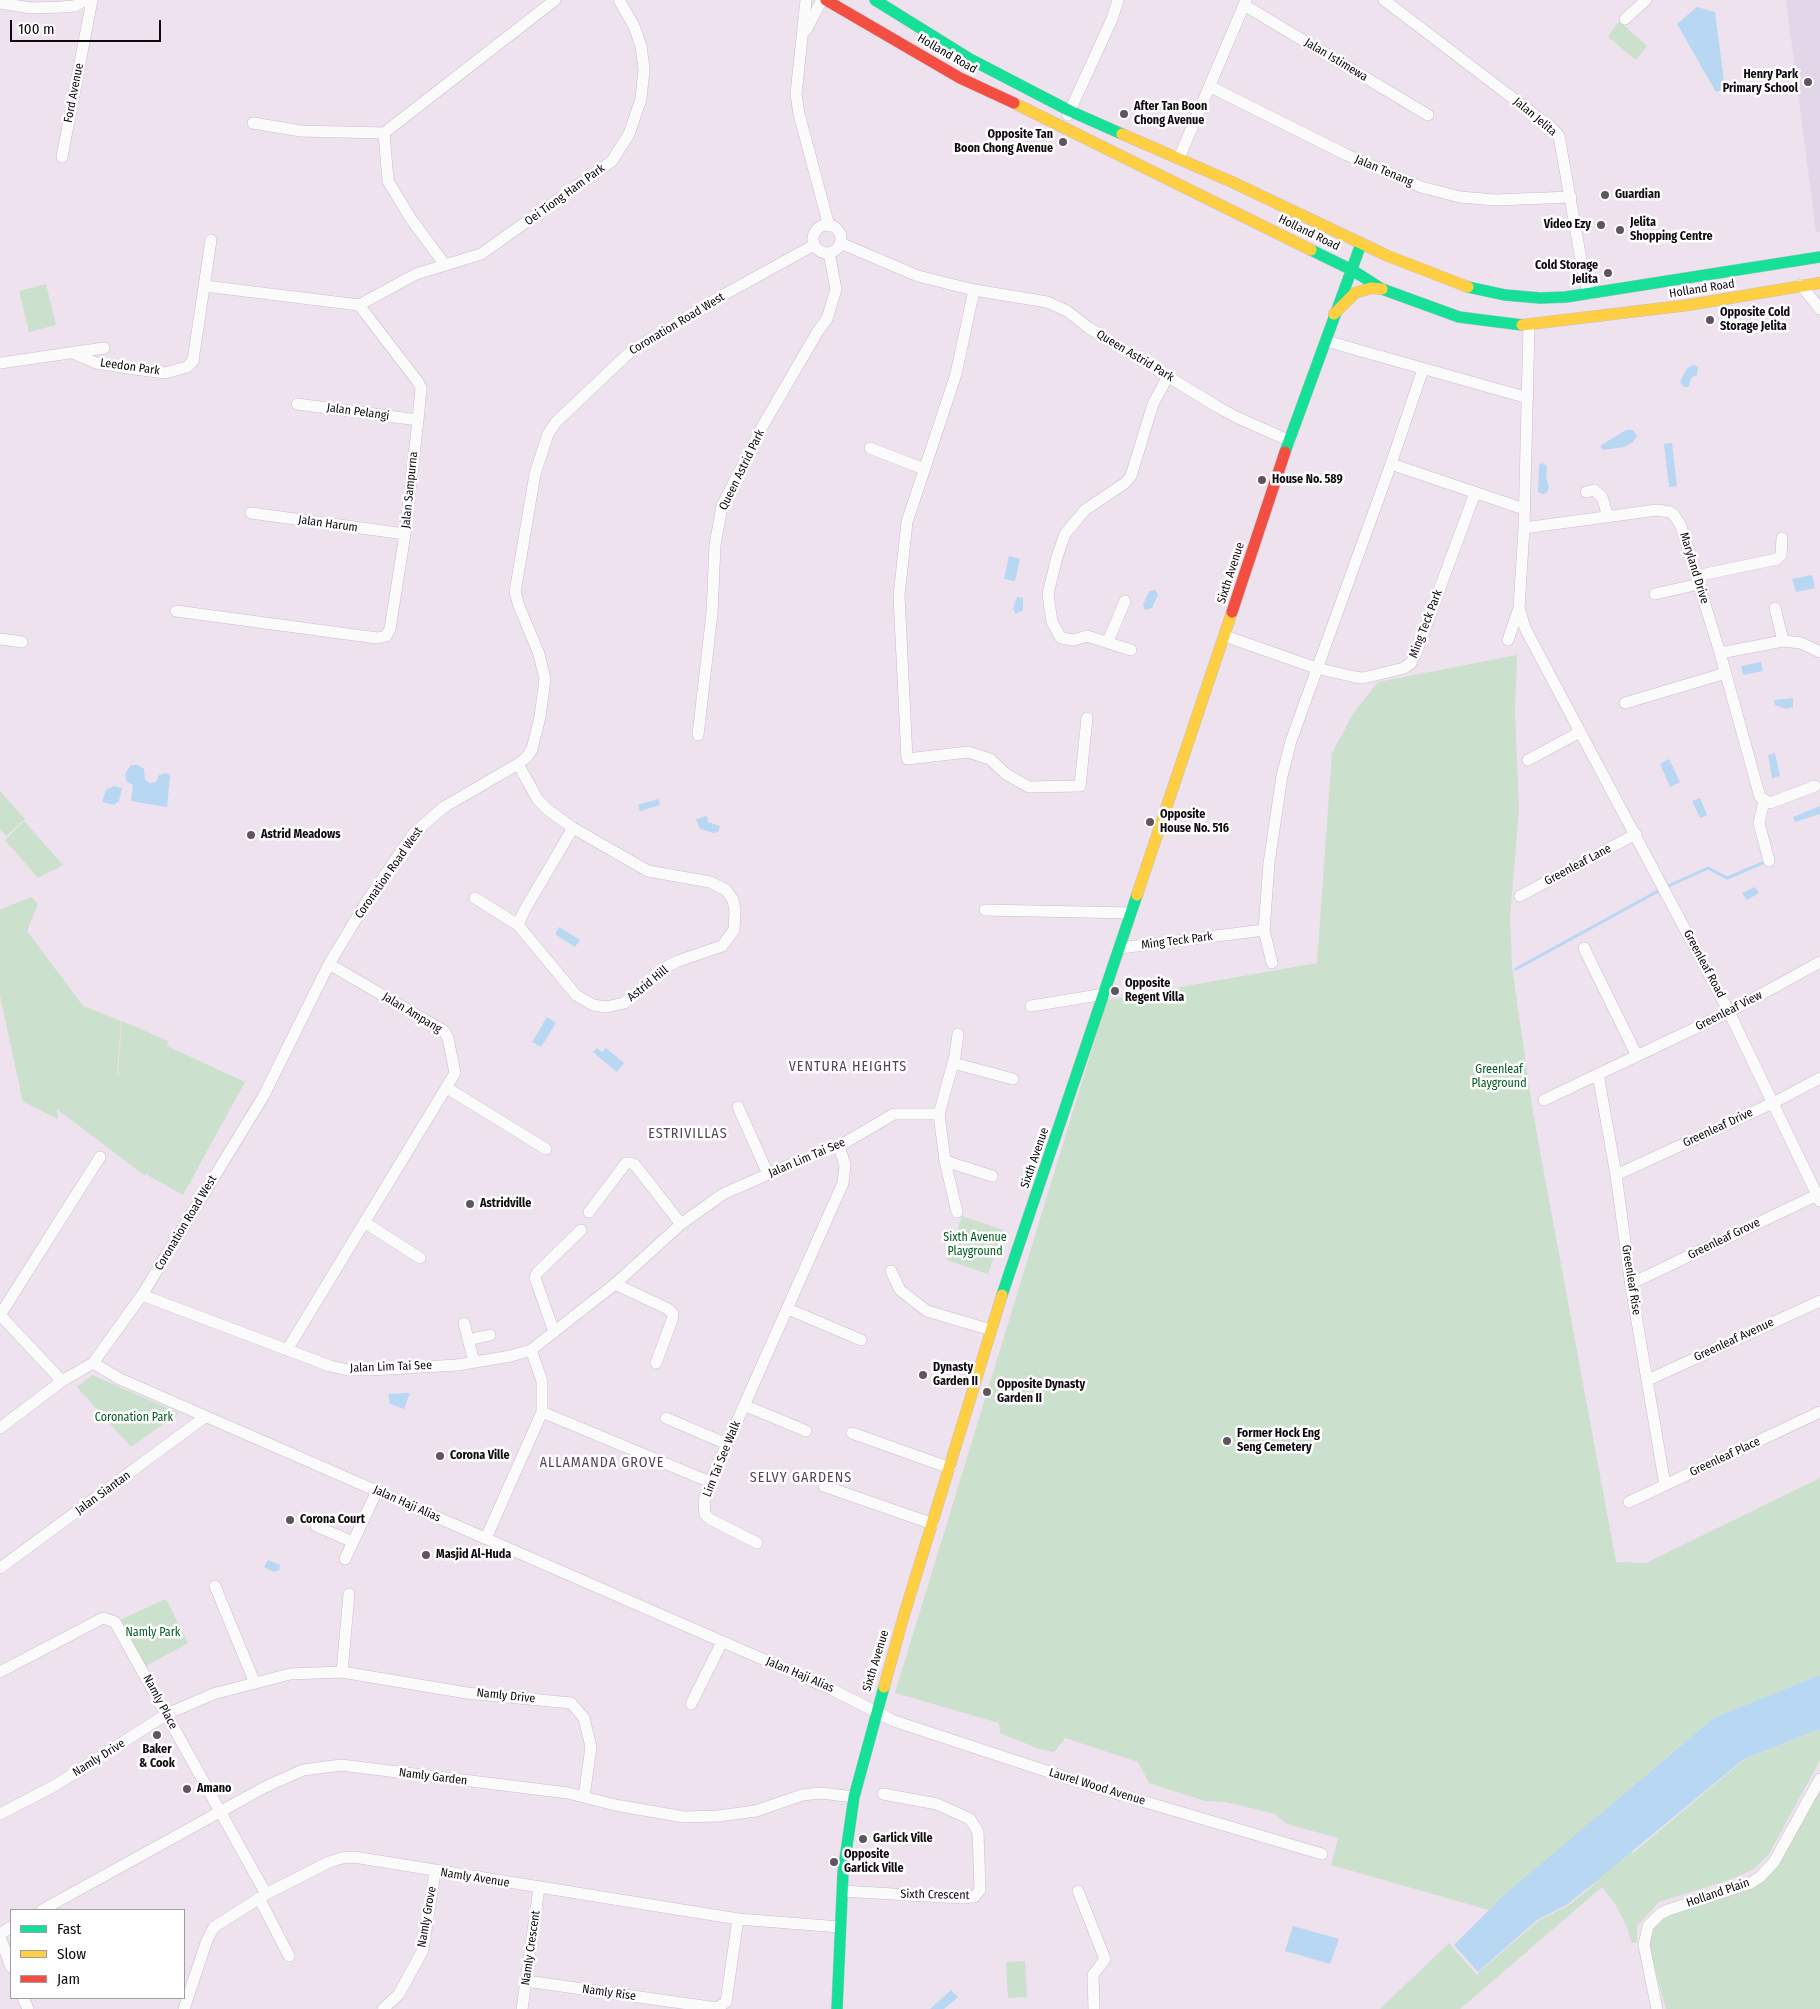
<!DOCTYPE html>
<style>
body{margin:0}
#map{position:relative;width:1820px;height:2009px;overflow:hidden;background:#eee2ee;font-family:"Fira Sans Condensed",sans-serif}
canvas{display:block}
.legend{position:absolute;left:10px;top:1909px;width:175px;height:90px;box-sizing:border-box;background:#fff;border:1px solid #9f9d9f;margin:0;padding:6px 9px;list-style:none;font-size:15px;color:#100910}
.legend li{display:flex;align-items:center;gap:10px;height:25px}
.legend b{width:25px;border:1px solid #9f9d9f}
.scale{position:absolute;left:10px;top:20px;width:151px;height:22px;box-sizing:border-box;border:2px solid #100910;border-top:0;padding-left:6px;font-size:15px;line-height:18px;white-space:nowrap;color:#100910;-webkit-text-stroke:4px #fff;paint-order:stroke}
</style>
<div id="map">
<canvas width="1820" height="2009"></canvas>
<ul class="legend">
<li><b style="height:6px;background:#16e098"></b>Fast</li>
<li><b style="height:6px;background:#ffcf43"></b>Slow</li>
<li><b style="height:6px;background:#f24e42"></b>Jam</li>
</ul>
<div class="scale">100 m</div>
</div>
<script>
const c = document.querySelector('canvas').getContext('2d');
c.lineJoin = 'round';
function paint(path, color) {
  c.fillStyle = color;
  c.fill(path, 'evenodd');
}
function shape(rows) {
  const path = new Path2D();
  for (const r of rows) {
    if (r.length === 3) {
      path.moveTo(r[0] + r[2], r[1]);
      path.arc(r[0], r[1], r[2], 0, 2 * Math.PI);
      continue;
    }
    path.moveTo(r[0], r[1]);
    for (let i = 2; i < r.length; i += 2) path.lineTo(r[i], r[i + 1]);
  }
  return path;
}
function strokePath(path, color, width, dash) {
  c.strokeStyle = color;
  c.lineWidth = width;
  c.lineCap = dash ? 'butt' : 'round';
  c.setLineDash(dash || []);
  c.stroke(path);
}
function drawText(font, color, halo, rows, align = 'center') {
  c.font = font + ' "Fira Sans Condensed",sans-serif';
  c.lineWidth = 5;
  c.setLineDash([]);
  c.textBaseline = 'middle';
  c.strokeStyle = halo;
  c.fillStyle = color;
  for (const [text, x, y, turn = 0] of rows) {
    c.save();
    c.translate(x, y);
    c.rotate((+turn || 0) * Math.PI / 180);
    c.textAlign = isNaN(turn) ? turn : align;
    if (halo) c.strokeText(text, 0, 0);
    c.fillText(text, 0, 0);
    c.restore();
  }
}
paint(shape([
 [1786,0,1820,0,1820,232,1816,232]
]), '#e1d7e9');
paint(shape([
 [1619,21,1647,46,1636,60,1608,37],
 [46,284,56,325,29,332,19,291],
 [1517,655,1515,712,1519,809,1510,918,1512,967,1533,1113,1616,1562,1646,1563,1820,1478,1820,1675,1715,1717,1599,1815,1633,1853,1745,1759,1820,1729,1820,1760,1769,1854,1754,1869,1732,1879,1659,1902,1637,1926,1637,1942,1632,1943,1626,1925,1614,1902,1602,1887,1460,2009,1380,2009,1449,1943,1484,1983,1477,1974,1538,1921,1569,1905,1600,1880,1573,1898,1543,1864,1489,1910,1331,1865,1338,1838,1287,1824,1275,1814,1226,1802,1205,1801,1149,1783,1138,1762,1065,1738,1054,1752,1039,1749,1000,1733,999,1723,895,1693,1107,1000,1317,963,1332,753,1354,712,1378,682],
 [0,791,25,819,6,836,0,830],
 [24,821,63,865,38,878,5,840],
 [31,897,38,904,27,931,83,1006,121,1021,117,1074,123,1074,118,1073,122,1021,168,1041,167,1046,245,1082,183,1195,146,1174,145,1176,57,1109,58,1119,23,1102,0,996,0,910],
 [962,1216,1003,1230,988,1274,947,1260],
 [92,1375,179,1413,131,1447,77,1387],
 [166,1599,188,1643,142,1668,115,1622],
 [1820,1789,1820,2009,1666,2009,1649,1948,1649,1934,1662,1918,1763,1881,1781,1861],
 [1025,1961,1027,1997,1008,1998,1006,1962]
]), '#cbe0cd');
paint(shape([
 [1697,7,1715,12,1725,89,1716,92,1677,24],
 [1694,365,1698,367,1697,375,1691,378,1689,387,1684,387,1680,382,1687,368],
 [1626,430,1633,430,1637,436,1633,442,1624,447,1603,450,1600,446],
 [1672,443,1677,486,1669,487,1664,444],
 [1542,463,1547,466,1546,477,1549,487,1547,492,1543,494,1538,492,1539,465],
 [1009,556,1020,559,1015,581,1004,579],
 [1812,575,1815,588,1796,592,1792,579],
 [1155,590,1158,595,1152,608,1145,610,1143,605,1149,591],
 [1017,597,1023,598,1023,610,1016,614,1013,609],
 [1761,662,1763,671,1743,675,1741,666],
 [1793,698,1793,707,1786,709,1775,705,1774,700],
 [1775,753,1780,776,1772,778,1768,755],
 [1669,759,1680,782,1670,787,1660,764],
 [131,765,138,765,144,769,145,780,150,783,156,782,159,775,166,773,170,776,167,807,131,801,133,785,127,782,125,774],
 [114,786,122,788,119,801,114,805,102,802,106,790],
 [1700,798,1707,815,1700,818,1692,801],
 [658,799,660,805,640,811,638,805],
 [1820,806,1820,814,1795,822,1793,817],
 [707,816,708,822,720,826,718,832,714,833,700,829,696,819],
 [1755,887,1759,893,1747,900,1742,893],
 [559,927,580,940,575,947,555,934],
 [547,1017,556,1023,541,1047,532,1042],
 [597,1048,602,1052,606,1048,624,1063,617,1072,593,1052],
 [410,1393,404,1409,390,1404,388,1394],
 [268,1560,280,1565,279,1570,274,1572,264,1567],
 [1820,1675,1820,1729,1744,1759,1568,1904,1537,1920,1478,1972,1454,1945,1502,1897,1715,1717],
 [1293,1926,1339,1939,1330,1964,1285,1951],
 [951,1990,958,1997,944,2009,930,2009]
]), '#b7d7f3');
strokePath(shape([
 [1666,887,1708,868,1727,878,1765,862],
 [1516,969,1660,890]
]), '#b7d7f3', 3);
const street = shape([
 [806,0,796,94,799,114,829,226],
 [1384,0,1552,128,1559,136,1585,282,1590,294],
 [0,3,31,8,61,7,74,6,86,0],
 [1244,5,1428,115],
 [1625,19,1646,0],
 [806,30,822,0],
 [1211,87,1347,155,1421,187,1460,197,1495,200,1571,197],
 [1068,115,1112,19,1118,0],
 [253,123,301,131,384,133,555,0],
 [384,133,388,181,411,219,445,265],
 [62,157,92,0],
 [1179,158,1246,0],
 [827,239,14],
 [840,243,918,276,974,290,1047,302,1067,311,1089,328,1216,406,1236,417,1290,441],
 [1801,285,1820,309],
 [974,290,956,374,907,522,899,596,907,759,968,752,990,759,1006,774,1029,787,1080,786,1087,718],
 [359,305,416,274,481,254,612,161,629,134,641,99,644,69,641,46,634,26,619,0],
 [1326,341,1528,398],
 [73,353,96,363,128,368,165,373,187,367,193,361,194,354,211,240],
 [0,363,104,348],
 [297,404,418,420],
 [870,448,924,469],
 [1391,464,1524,509],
 [1586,492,1594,490,1602,497,1608,517],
 [251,513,405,534],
 [1524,528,1657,510,1670,512,1674,515,1681,526,1720,653,1760,797,1770,803,1815,786],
 [1696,576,1777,559,1781,555,1782,538],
 [1655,594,1699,584],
 [1519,608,1525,628,1535,647,1729,1012,1820,1201],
 [1775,608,1783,641],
 [176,611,377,638,386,636,390,629,405,534,418,420,421,388,418,382,359,305,205,286],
 [1225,636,1316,668,1355,677,1363,678,1404,668,1411,663,1416,653,1475,493],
 [0,639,22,642],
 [1508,640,1519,608,1524,528,1529,326],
 [1108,641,1125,601],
 [1131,650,1087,636,1074,640,1061,638,1052,622,1048,594,1057,557,1065,534,1085,510,1125,483,1131,476,1153,404,1168,376],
 [1720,653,1783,641,1801,643,1820,652],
 [1625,703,1726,673],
 [698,735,712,613,715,545,722,506,762,427,818,331,827,319,836,289,829,253],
 [1528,760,1580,732],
 [1764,801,1759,823,1769,861],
 [1520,896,1636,834],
 [475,898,518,925,576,995,593,1005,606,1007,624,1003,668,966,678,961,722,946,734,930,735,911,733,900,726,890,710,882,648,871,573,828,548,810,538,800,518,764],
 [985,910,1131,913],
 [518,925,524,911,573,828],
 [1120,948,1264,930],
 [1584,948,1637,1056],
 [1272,963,1264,930,1269,863,1282,776,1291,741,1391,464,1423,369],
 [1031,1006,1105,994],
 [953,1063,1013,1079],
 [1598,1074,1616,1175,1631,1286,1665,1485],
 [447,1088,546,1149],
 [1544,1100,1729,1012,1820,962],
 [738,1107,768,1174],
 [945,1161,992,1176],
 [1616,1175,1775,1102,1820,1078],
 [589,1212,626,1163,631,1163,635,1165,681,1224],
 [957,1212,945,1161,939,1114,955,1056,958,1034],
 [364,1222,420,1258],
 [891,1271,900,1290,927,1311,991,1330],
 [615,1284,668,1309,673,1314,672,1320,656,1363],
 [1630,1284,1817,1195],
 [142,1295,330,1366,348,1370,370,1370,457,1365,511,1356,531,1350,615,1284,681,1224,723,1194,796,1162,839,1146,894,1114,939,1114],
 [788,1309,861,1340],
 [0,1315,100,1157],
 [0,1315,62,1381],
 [464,1323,474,1362],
 [554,1332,535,1278,537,1273,581,1230],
 [468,1340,490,1335],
 [287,1350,455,1073,448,1038,444,1031,329,964],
 [93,1363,120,1379,831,1689,894,1721,1098,1788,1322,1854],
 [1648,1380,1820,1301],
 [744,1405,806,1431],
 [542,1412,710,1482],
 [666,1418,727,1444],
 [0,1428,62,1381,93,1363,142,1295,263,1097,329,964,367,901,414,833,444,807,518,764,527,757,532,749,540,717,545,679,539,654,519,606,515,592,535,474,548,434,556,422,631,351,718,298,814,245],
 [852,1433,950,1468],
 [824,1486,933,1524],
 [1629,1502,1820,1412],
 [316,1526,353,1542],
 [486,1538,542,1412,542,1381,531,1350],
 [757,1543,710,1519,705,1514,704,1501,710,1482,843,1183,845,1165,839,1146],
 [345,1559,377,1491],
 [0,1568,205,1417],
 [215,1586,254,1681],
 [0,1672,103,1618,115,1622,266,1894],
 [342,1672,349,1594],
 [691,1704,722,1642],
 [0,1814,54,1786,167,1714,213,1694,290,1674,342,1672,467,1693,571,1703,584,1718,591,1747,584,1797],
 [842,1891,961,1898,974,1897,980,1890,978,1832,970,1819,937,1804,883,1794],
 [1078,1891,1105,1959,1093,1975,1094,2009],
 [259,1898,289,1956],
 [42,1910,265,1787,303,1770,341,1765,568,1793,615,1805,684,1817,718,1816,756,1811,802,1795,821,1793,854,1797],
 [0,1934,11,1927],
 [0,1937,11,1967],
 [526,1981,717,2008,726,2002,738,1919],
 [23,1998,28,2009],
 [184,2009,207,1940,214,1927,266,1894,329,1862,342,1858,354,1857,738,1919,840,1927],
 [383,2009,399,1994,423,1950,435,1872],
 [522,2009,539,1888],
 [1657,2009,1644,1945,1648,1926,1660,1914,1668,1910,1751,1883,1760,1877,1774,1862,1820,1779]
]);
const fast = shape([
 [875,0,970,59,1070,111,1122,134],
 [1311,250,1352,270,1382,289,1459,317,1522,325],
 [1468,287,1505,295,1540,298,1566,297,1820,257],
 [1285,452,1361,244],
 [1002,1295,1137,895],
 [837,2009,843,1873,854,1797,884,1687]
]);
const slow = shape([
 [1014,103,1311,250],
 [1122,134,1232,182,1388,256,1468,287],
 [1334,314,1355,293,1371,288,1382,289],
 [1522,325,1689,305,1820,283],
 [1137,895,1232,612],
 [884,1687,904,1615,1002,1295]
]);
const jam = shape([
 [826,0,960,78,1014,103],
 [1232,612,1285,452]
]);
strokePath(street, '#c9bec8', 12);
strokePath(fast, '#c9bec8', 12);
strokePath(slow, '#c9bec8', 12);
strokePath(jam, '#c9bec8', 12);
strokePath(street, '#fcfbfc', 11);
strokePath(fast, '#16e098', 11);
strokePath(slow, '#ffcf43', 11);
strokePath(jam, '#f24e42', 11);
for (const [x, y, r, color] of [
 [1808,82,5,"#5e555e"],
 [1124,114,5,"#5e555e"],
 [1063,142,5,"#5e555e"],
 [1605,195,5,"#5e555e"],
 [1601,225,5,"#5e555e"],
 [1620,230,5,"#5e555e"],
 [1608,273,5,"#5e555e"],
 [1710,320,5,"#5e555e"],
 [1262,480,5,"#5e555e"],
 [1150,822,5,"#5e555e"],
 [251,835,5,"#5e555e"],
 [1115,991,5,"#5e555e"],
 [470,1204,5,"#5e555e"],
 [923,1375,5,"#5e555e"],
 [987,1392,5,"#5e555e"],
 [1227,1441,5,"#5e555e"],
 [440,1456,5,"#5e555e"],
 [290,1520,5,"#5e555e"],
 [426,1555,5,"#5e555e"],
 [157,1735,5,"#5e555e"],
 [187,1789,5,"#5e555e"],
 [863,1839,5,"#5e555e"],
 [834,1862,5,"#5e555e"]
]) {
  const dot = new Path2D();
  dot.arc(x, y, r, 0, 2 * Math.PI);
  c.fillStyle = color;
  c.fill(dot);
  strokePath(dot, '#fff', 2);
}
drawText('12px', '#100910', '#fff', [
 ["Holland Road",947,54,30],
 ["Jalan Istimewa",1336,60,31],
 ["Ford Avenue",74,93,-79],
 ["Jalan Jelita",1535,117,40],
 ["Jalan Tenang",1384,171,23],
 ["Oei Tiong Ham Park",565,195,-36],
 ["Holland Road",1309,233,26],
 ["Holland Road",1702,289,-9],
 ["Coronation Road West",677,324,-31],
 ["Queen Astrid Park",1135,356,31],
 ["Leedon Park",130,367,8],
 ["Jalan Pelangi",358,412,8],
 ["Queen Astrid Park",742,470,-64],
 ["Jalan Sampurna",410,490,-84],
 ["Jalan Harum",328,524,8],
 ["Maryland Drive",1694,568,73],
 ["Sixth Avenue",1231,573,-72],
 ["Ming Teck Park",1426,624,-69],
 ["Greenleaf Lane",1578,865,-28],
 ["Coronation Road West",389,873,-55],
 ["Ming Teck Park",1177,941,-7],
 ["Greenleaf Road",1704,964,62],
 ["Astrid Hill",648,984,-39],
 ["Greenleaf View",1729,1011,-27],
 ["Jalan Ampang",412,1013,31],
 ["Greenleaf Drive",1718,1128,-25],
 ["Jalan Lim Tai See",807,1158,-23],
 ["Sixth Avenue",1035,1158,-71],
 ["Coronation Road West",186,1223,-59],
 ["Greenleaf Grove",1724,1239,-26],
 ["Greenleaf Rise",1631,1280,81],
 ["Greenleaf Avenue",1734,1340,-25],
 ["Jalan Lim Tai See",391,1367,-2],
 ["Greenleaf Place",1725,1457,-25],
 ["Lim Tai See Walk",722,1459,-68],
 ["Jalan Siantan",103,1493,-36],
 ["Jalan Haji Alias",407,1504,24],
 ["Sixth Avenue",876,1661,-73],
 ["Jalan Haji Alias",800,1675,23],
 ["Namly Drive",506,1696,6],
 ["Namly Place",160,1702,62],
 ["Namly Drive",99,1758,-32],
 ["Namly Garden",433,1777,7],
 ["Laurel Wood Avenue",1097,1787,17],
 ["Namly Avenue",475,1878,9],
 ["Holland Plain",1718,1893,-19],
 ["Sixth Crescent",935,1895,1],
 ["Namly Grove",427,1917,-80],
 ["Namly Crescent",531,1948,-82],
 ["Namly Rise",609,1993,8]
]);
drawText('bold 12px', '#100910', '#fff', [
 ["Henry Park",1798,75,"right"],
 ["Primary School",1798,89,"right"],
 ["After Tan Boon",1134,107],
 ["Chong Avenue",1134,121],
 ["Opposite Tan",1053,135,"right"],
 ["Boon Chong Avenue",1053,149,"right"],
 ["Guardian",1615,195],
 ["Jelita",1630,223],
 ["Shopping Centre",1630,237],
 ["Video Ezy",1591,225,"right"],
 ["Cold Storage",1598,266,"right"],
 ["Jelita",1598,280,"right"],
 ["Opposite Cold",1720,313],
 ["Storage Jelita",1720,327],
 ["House No. 589",1272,480],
 ["Opposite",1160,815],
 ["House No. 516",1160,829],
 ["Astrid Meadows",261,835],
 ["Opposite",1125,984],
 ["Regent Villa",1125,998],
 ["Astridville",480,1204],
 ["Dynasty",933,1368],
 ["Garden II",933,1382],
 ["Opposite Dynasty",997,1385],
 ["Garden II",997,1399],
 ["Former Hock Eng",1237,1434],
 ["Seng Cemetery",1237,1448],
 ["Corona Ville",450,1456],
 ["Corona Court",300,1520],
 ["Masjid Al-Huda",436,1555],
 ["Baker",157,1750,"center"],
 ["& Cook",157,1764,"center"],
 ["Amano",197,1789],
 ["Garlick Ville",873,1839],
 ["Opposite",844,1855],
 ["Garlick Ville",844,1869]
], 'left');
drawText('12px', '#025b1f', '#fff', [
 ["Greenleaf",1499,1070],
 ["Playground",1499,1084],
 ["Sixth Avenue",975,1238],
 ["Playground",975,1252],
 ["Coronation Park",134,1418],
 ["Namly Park",153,1633]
]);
c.letterSpacing = '1px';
drawText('14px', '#564356', '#fff', [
 ["VENTURA HEIGHTS",848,1067],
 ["ESTRIVILLAS",688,1134],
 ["ALLAMANDA GROVE",602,1463],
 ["SELVY GARDENS",801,1478]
]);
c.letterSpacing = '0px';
</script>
